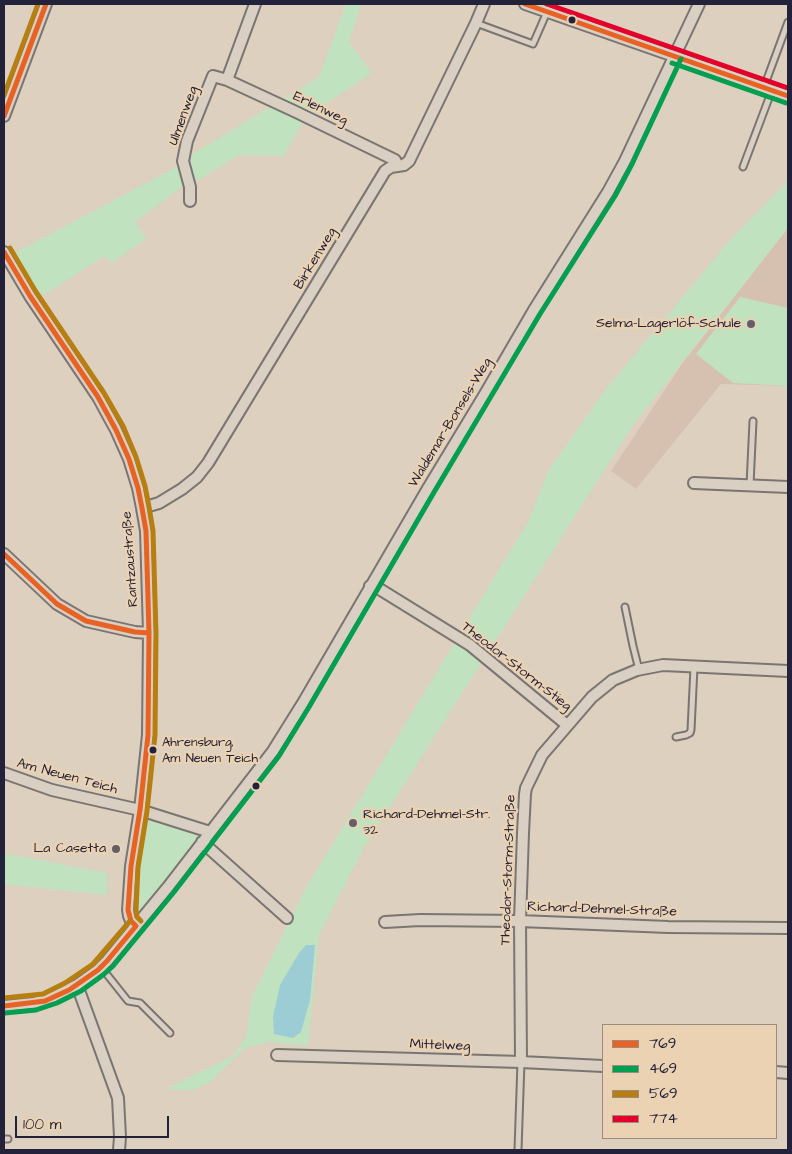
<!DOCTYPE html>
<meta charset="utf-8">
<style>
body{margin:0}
#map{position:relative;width:792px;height:1154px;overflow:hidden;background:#ddd0bf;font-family:"Architects Daughter",sans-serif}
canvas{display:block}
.frame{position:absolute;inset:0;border:5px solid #22223b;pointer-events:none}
.legend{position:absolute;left:602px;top:1024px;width:175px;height:115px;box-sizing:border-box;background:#ead2b2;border:1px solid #9a8c82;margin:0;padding:6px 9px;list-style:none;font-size:15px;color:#22223b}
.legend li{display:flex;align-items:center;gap:10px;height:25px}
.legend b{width:25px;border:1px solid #9a8c82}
.scale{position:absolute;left:15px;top:1116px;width:154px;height:22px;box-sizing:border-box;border:2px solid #22223b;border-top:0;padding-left:6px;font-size:15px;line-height:18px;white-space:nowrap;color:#22223b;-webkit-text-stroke:4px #ead2b2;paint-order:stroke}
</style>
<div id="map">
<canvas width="792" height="1154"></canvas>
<div class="frame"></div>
<ul class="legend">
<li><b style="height:6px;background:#e86223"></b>769</li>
<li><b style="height:6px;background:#029f50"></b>469</li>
<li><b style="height:6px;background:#b77e12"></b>569</li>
<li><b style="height:6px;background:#e4002b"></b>774</li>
</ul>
<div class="scale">100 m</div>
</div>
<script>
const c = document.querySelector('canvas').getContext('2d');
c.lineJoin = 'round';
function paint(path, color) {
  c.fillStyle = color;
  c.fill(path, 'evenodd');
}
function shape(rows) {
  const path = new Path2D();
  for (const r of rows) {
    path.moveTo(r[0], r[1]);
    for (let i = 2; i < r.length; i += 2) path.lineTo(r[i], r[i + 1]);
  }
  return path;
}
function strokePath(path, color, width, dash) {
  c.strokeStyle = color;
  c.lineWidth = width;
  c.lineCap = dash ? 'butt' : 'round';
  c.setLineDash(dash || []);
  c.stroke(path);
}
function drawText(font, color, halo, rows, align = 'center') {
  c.font = font + ' "Architects Daughter",sans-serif';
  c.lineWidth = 4.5;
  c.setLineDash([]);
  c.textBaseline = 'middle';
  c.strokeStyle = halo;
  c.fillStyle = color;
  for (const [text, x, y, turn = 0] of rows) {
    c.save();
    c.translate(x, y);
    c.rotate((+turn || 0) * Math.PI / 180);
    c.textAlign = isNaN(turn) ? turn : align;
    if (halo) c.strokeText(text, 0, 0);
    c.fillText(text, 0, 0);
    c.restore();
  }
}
paint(shape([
 [788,228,788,386,721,384,636,489,611,471,682,364]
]), '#d6c1b1');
paint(shape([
 [346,4,361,4,349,42,372,73,318,109,303,121,284,156,239,155,197,181,191,171,191,155,319,77],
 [178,166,183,186,135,222,146,239,111,263,105,256,42,296,27,278,13,254],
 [788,181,788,228,633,425,366,844,319,935,308,1046,268,1042,245,1048,210,1082,193,1090,167,1090,170,1087,233,1056,246,1037,252,997,307,886,529,520,548,471,606,389,731,239],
 [740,297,788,308,788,386,733,383,696,354],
 [141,816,203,834,137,922,131,915],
 [4,854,30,858,107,873,107,895,4,884]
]), '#c0e2be');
paint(shape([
 [306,945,315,945,310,1000,301,1032,293,1038,274,1034,273,1017,280,985,299,953]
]), '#9ccdd5');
const service = shape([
 [476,23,533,44,547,12],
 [764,87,788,22],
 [743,167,772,90],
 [750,485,753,421],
 [625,607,633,646,639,670],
 [676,737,686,735,690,733,691,730,694,667],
 [101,967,128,1001,140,1003,170,1033],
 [4,1139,8,1139],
 [518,1150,521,1062]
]);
const minor = shape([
 [525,4,788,96],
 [227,80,294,111,395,160,398,166],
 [4,116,46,4],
 [190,201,190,187,183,161,187,141,213,76,227,80,255,4],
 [4,252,30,296,98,397,116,430,129,459,138,488,142,508,146,531,149,633,148,735,140,810,131,866,128,910,129,916,131,921,136,926],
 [694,483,788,487],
 [142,508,159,503,182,489,197,477,208,463,385,171,391,167,404,165,409,161,476,23,484,4],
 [4,554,57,604,86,621,135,632,149,633],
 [370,586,381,590,470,645,567,725],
 [4,773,52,790,140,810,210,832],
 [202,842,287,918],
 [385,922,420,920,520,921,668,927,788,928],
 [77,985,118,1098,120,1137,119,1150],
 [4,1006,34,1003,55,996,77,985,98,970,107,961,168,887,273,751,303,703,427,490,485,394,534,310,608,192,625,161,699,4],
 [277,1055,521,1062,603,1066],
 [521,1062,520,921,523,833,525,794,526,788,542,755,592,697,613,680,637,670,663,665,788,671],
 [776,1072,788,1073]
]);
strokePath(service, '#7b7572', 9);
strokePath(minor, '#7b7572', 14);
strokePath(service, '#d9cfc3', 5);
strokePath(minor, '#d9cfc3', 10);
strokePath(shape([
 [525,4,788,96],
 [4,116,46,4],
 [4,252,30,296,98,397,116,430,129,459,138,488,142,508,146,531,149,633,148,735,140,810,131,866,128,910,131,921,136,926],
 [4,554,57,604,86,621,135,632,149,633],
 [4,1006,45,1001,69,990,98,970,107,961,136,926]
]), '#e86223', 5);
strokePath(shape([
 [672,63,786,103],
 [5,1013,36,1010,57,1003,81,991,103,975,113,966,174,892,279,756,309,707,433,494,540,314,615,196,632,164,681,59]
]), '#029f50', 5);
strokePath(shape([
 [4,95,38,4],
 [10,248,36,292,104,393,123,426,136,457,145,486,149,507,153,531,156,633,155,735,147,811,138,867,136,910,137,917,141,921],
 [4,998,43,994,65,983,93,964,130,921]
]), '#b77e12', 5);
strokePath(shape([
 [547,4,788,88]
]), '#e4002b', 5);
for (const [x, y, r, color] of [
 [572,20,4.5,"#22223b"],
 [751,324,5,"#635f69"],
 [153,750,4.5,"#22223b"],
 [256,786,4.5,"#22223b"],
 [353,823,5,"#635f69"],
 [116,849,5,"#635f69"]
]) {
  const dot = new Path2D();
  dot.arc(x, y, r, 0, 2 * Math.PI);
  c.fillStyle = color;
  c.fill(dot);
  strokePath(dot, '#ead2b2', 2);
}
drawText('13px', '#22223b', '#ead2b2', [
 ["Ahrensburg,",162,743],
 ["Am Neuen Teich",162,759]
], 'left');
drawText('14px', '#22223b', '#ead2b2', [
 ["Erlenweg",320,109,26],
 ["Ulmenweg",184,116,-70],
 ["Birkenweg",316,259,-59],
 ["Waldemar-Bonsels-Weg",451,423,-59],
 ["Rantzaustraße",131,559,-94],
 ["Theodor-Storm-Stieg",516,667,38],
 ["Am Neuen Teich",67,777,15],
 ["Theodor-Storm-Straße",509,870,-88],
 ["Richard-Dehmel-Straße",602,910,2],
 ["Mittelweg",440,1046,2]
]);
drawText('14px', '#22223b', '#ead2b2', [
 ["Selma-Lagerlöf-Schule",741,324],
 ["Richard-Dehmel-Str.",363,815,"left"],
 ["32",363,831,"left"],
 ["La Casetta",106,849]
], 'right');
</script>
